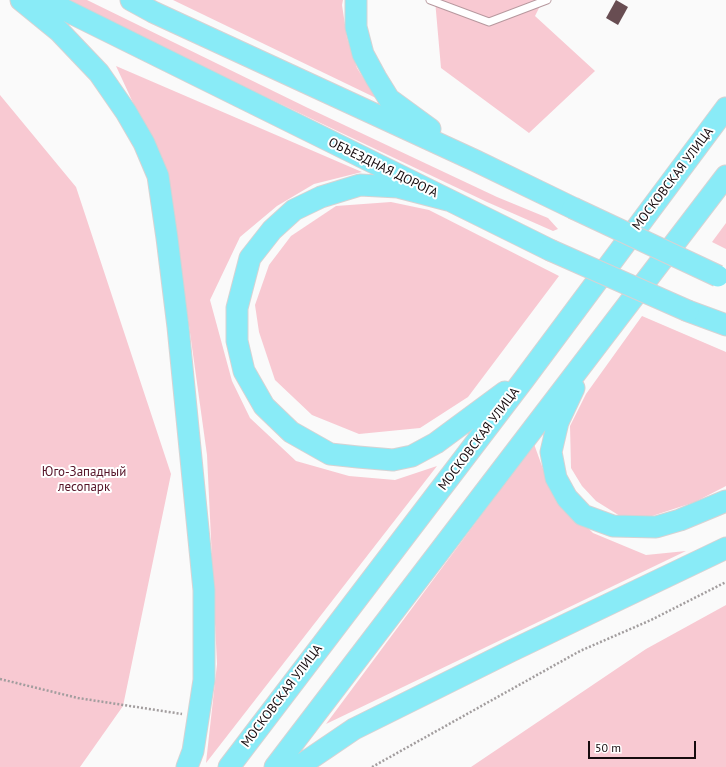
<!DOCTYPE html>
<meta charset="utf-8">
<style>
body{margin:0}
#map{position:relative;width:726px;height:767px;overflow:hidden;background:#fafafa;font-family:"PT Sans",sans-serif}
canvas{display:block}
.scale{position:absolute;left:588px;top:741px;width:108px;height:18px;box-sizing:border-box;border:2px solid #160b0e;border-top:0;padding-left:5px;font-size:12px;line-height:14px;white-space:nowrap;color:#160b0e;-webkit-text-stroke:3px #fff;paint-order:stroke}
</style>
<div id="map">
<canvas width="726" height="767"></canvas>
<div class="scale">50 m</div>
</div>
<script>
const c = document.querySelector('canvas').getContext('2d');
c.lineJoin = 'round';
function paint(path, color) {
  c.fillStyle = color;
  c.fill(path, 'evenodd');
}
function shape(rows) {
  const path = new Path2D();
  for (const r of rows) {
    path.moveTo(r[0], r[1]);
    for (let i = 2; i < r.length; i += 2) path.lineTo(r[i], r[i + 1]);
  }
  return path;
}
function strokePath(path, color, width, dash) {
  c.strokeStyle = color;
  c.lineWidth = width;
  c.lineCap = dash ? 'butt' : 'round';
  c.setLineDash(dash || []);
  c.stroke(path);
}
function drawText(font, color, halo, rows, align = 'center') {
  c.font = font + ' "PT Sans",sans-serif';
  c.lineWidth = 4;
  c.setLineDash([]);
  c.textBaseline = 'middle';
  c.strokeStyle = halo;
  c.fillStyle = color;
  for (const [text, x, y, turn = 0] of rows) {
    c.save();
    c.translate(x, y);
    c.rotate((+turn || 0) * Math.PI / 180);
    c.textAlign = isNaN(turn) ? turn : align;
    if (halo) c.strokeText(text, 0, 0);
    c.fillText(text, 0, 0);
    c.restore();
  }
}
paint(shape([
 [68,0,87,0,308,108,497,197,548,218,558,229,553,231,487,202,135,35],
 [173,0,343,0,342,5,347,38,357,68,376,98],
 [435,0,543,0,535,16,595,71,529,133,441,68],
 [116,66,362,172,314,184,277,206,240,237,210,300,232,381,250,418,296,461,349,476,395,480,437,466,206,763,217,664,207,455,177,239,154,148],
 [0,95,76,187,171,474,123,706,80,767,0,767],
 [391,202,429,210,559,276,468,397,420,428,359,434,312,415,275,380,259,332,255,305,269,265,291,236,336,206],
 [726,223,726,249,712,242],
 [642,316,726,352,726,486,695,502,646,518,620,516,596,501,582,486,571,468,570,426,586,394],
 [534,444,551,491,593,533,646,555,686,551,326,724],
 [726,605,726,767,471,767,646,649]
]), '#f8c9d2');
paint(shape([
 [616,0,628,7,618,25,606,18]
]), '#684d52');
const lane = shape([
 [430,0,489,22,547,0]
]);
const primary = shape([
 [21,0,59,31,99,73,126,112,144,143,158,176,167,238,178,327,204,590,204,680,193,751,187,767],
 [45,0,550,250],
 [131,0,153,12,476,161,573,208],
 [356,0,356,27,363,54,376,78,389,99,430,129],
 [448,200,398,187,360,185,321,197,294,210,272,230,250,258,237,308,237,341,244,371,264,406,291,432,330,454,358,457,393,460,412,456,436,443,505,392],
 [688,311,726,325],
 [574,388,558,422,551,452,556,478,567,498,583,515,613,526,656,527,680,520,726,501],
 [229,767,525,378,726,108],
 [275,767,726,176],
 [298,767,354,729,511,651,726,548]
]);
strokePath(lane, '#b7989e', 9);
strokePath(primary, '#d5d3d4', 23);
strokePath(shape([
 [0,679,78,698,182,714],
 [372,767,580,651,651,620,726,582]
]), '#a29d9e', 2.5, [2, 2]);
strokePath(lane, '#fff', 7);
strokePath(primary, '#89ebf7', 21);
const primaryBridge = shape([
 [573,208,718,276],
 [550,250,688,311]
]);
strokePath(primaryBridge, '#d5d3d4', 23, []);
strokePath(primaryBridge, '#89ebf7', 21);
drawText('13px', '#160b0e', '#fff', [
 ["ОБЪЕЗДНАЯ ДОРОГА",383,168,26],
 ["МОСКОВСКАЯ УЛИЦА",673,179,-53],
 ["МОСКОВСКАЯ УЛИЦА",479,439,-53],
 ["МОСКОВСКАЯ УЛИЦА",282,696,-53]
]);
drawText('13px', '#551428', '#fff', [
 ["Юго-Западный",84,472],
 ["лесопарк",84,487]
]);
</script>
